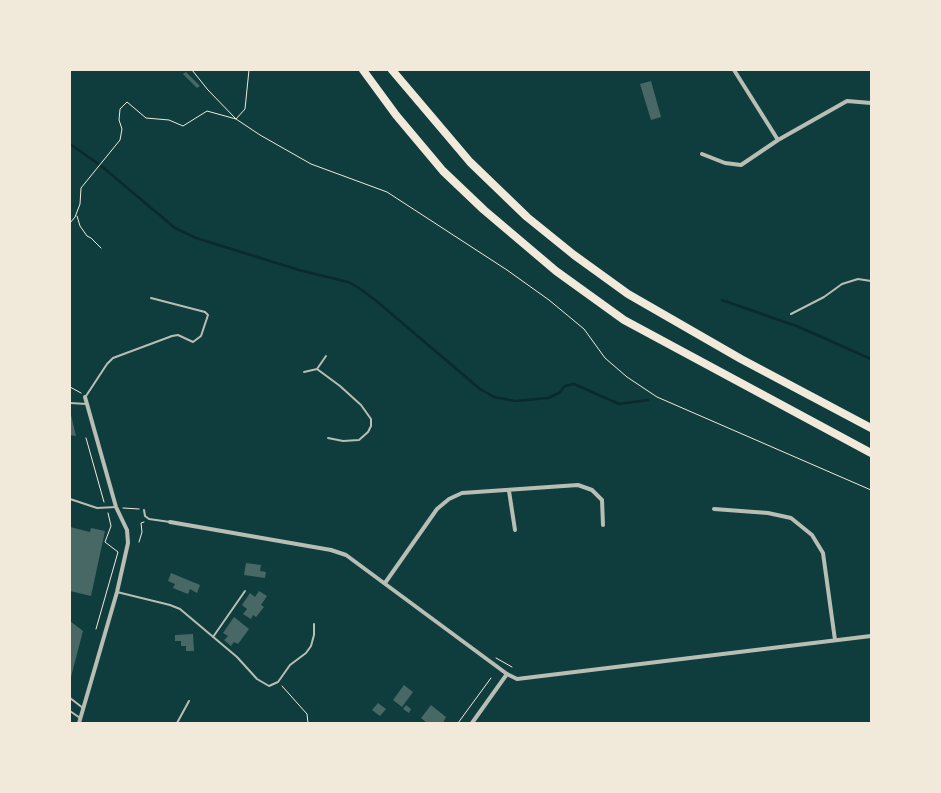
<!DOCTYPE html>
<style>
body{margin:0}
#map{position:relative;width:941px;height:793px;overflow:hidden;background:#0f3d3e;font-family:Arial,sans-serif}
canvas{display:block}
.frame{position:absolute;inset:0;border:71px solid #f1e9da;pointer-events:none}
</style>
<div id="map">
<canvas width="941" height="793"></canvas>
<div class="frame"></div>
</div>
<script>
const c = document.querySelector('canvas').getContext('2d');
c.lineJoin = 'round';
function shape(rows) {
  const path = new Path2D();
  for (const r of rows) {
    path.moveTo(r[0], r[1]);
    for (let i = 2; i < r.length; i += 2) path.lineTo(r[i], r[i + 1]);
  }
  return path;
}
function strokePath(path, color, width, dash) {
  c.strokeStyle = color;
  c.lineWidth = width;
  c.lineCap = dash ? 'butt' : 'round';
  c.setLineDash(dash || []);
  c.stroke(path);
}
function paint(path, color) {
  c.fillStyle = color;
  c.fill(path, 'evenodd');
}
strokePath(shape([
 [70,144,100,165,175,228,196,238,299,270,348,282,359,288,374,299,480,389,494,397,515,401,548,398,559,393,565,386,574,384,619,404,648,400],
 [722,300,799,327,871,359]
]), '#0a2a2b', 2.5);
paint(shape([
 [186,72,200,86,197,88,183,74],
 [651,81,661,117,651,120,640,84],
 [70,415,71,415,76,436,70,435],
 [70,527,90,532,91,528,105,531,91,596,70,591],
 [246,563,261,565,260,571,266,572,265,578,244,575],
 [171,573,200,585,197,593,190,589,188,594,173,588,175,584,168,581],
 [259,591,267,596,261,605,264,607,256,617,253,615,251,619,243,614,247,609,242,605,250,593,255,597],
 [234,617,249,629,238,644,234,642,231,646,224,640,228,636,223,633],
 [70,621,83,631,71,677,70,677],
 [193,634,194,651,186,651,186,646,181,646,181,641,175,641,175,635],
 [404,685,413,692,402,707,393,700],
 [378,703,386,709,380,716,372,710],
 [406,705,411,709,409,713,403,709],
 [431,705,446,717,443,723,427,723,421,718]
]), '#486865');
strokePath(shape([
 [192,70,208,90,236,119,260,135,311,164,387,192,507,270,549,300,584,329,605,358,627,377,657,397,871,490],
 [77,216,80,226,87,236,91,238,101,248],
 [70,223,75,217,80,204,81,188,120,140,122,129,119,120,120,109,127,102,146,118,169,120,183,126,207,111,236,119,245,109,249,70],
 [70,387,81,393],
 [86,438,104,502],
 [123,508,139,509],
 [139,542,142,532,141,523,144,522],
 [96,629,118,552,105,542,111,526,108,513],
 [496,658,512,667],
 [282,686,307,714,308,723],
 [458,723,491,678]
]), '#f1e9da', 1);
strokePath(shape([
 [791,314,824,297,842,284,858,279,871,281],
 [317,369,340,386,361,405,371,419,371,426,368,432,359,440,343,441,328,438],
 [304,372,317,369,326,356],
 [86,396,107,364,113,358,172,336,178,335,193,342,201,336,208,315,205,312,151,298],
 [70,403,87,404],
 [70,499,97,508,116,507],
 [144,510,145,516,149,519,170,522],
 [117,592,170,605,180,609,237,657,257,679,269,686,278,682,290,665,306,653,311,646,314,635,314,624],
 [213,637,245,591],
 [70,698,83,708],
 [70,711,80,718],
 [177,723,189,701]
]), '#b8beb3', 2);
strokePath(shape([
 [734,70,778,140],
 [702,154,725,163,741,165,778,140,847,101,871,103],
 [509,491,515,530],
 [714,509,768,513,791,518,812,535,823,553,835,640],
 [170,522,331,550,346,555,507,674,517,679,871,636],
 [385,583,437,509,449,499,462,493,578,485,592,490,602,500,603,525],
 [79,723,117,592,128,543,127,530,116,507,85,397],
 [472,723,507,674]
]), '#b8beb3', 4);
strokePath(shape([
 [363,70,396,115,443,171,484,210,556,271,624,320,871,453],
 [392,70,470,162,527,217,574,255,628,294,741,359,871,428]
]), '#f1e9da', 8);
</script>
